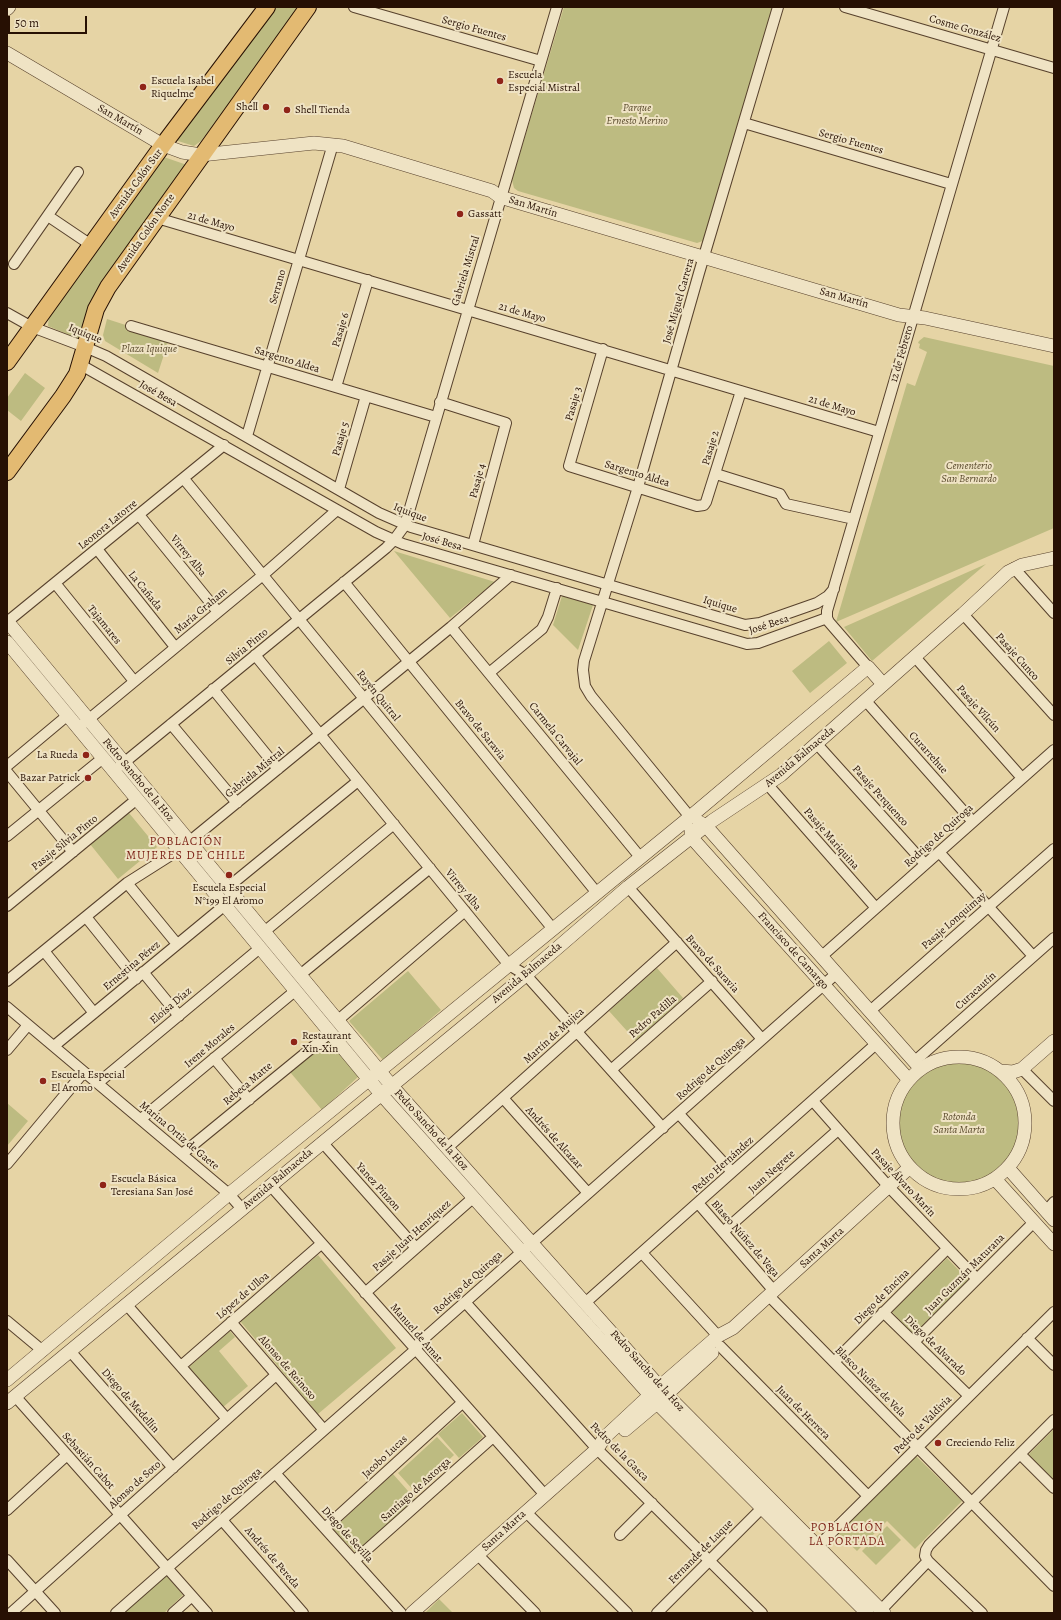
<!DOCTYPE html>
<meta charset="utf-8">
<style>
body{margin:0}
#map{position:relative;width:1061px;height:1620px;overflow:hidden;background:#e6d4a5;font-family:Alegreya,serif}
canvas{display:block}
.frame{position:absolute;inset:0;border:8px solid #271003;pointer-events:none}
.scale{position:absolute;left:8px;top:16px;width:79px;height:18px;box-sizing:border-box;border:2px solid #271003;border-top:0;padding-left:5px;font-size:12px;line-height:14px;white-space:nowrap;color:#271003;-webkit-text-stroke:3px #efe3c4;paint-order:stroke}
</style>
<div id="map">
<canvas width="1061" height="1620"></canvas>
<div class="frame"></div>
<div class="scale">50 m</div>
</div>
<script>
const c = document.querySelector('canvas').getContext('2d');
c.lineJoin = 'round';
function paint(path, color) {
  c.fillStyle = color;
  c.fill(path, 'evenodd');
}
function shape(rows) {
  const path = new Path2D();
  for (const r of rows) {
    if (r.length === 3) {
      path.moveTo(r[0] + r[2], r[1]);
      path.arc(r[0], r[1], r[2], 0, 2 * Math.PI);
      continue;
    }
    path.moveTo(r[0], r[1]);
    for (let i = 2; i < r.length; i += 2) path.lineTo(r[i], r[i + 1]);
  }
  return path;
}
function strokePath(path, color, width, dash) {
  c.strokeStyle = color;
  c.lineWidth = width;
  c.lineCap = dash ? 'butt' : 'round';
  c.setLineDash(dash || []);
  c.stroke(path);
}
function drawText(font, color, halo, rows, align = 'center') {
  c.font = font + ' Alegreya,serif';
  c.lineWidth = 4;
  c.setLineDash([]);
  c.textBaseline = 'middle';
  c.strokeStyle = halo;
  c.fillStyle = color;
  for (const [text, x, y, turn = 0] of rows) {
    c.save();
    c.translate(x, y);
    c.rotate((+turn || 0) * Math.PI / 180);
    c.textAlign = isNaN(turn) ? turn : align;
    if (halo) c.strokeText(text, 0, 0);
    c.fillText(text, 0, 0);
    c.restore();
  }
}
paint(shape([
 [274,7,301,7,201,141,194,146,178,141,177,134],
 [564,7,775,7,705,239,703,241,697,243,518,191,514,188,512,180],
 [161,156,187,165,83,341,48,326,49,316],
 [107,319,169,339,158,373,105,341,103,335],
 [924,337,1054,366,1054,528,836,622,907,383,915,386,927,352,919,348,920,344,918,343,919,341],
 [25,373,45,388,21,421,7,410,7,398],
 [394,551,495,582,450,618],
 [986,564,872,661,844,627],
 [562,596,593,605,578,650,553,625],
 [829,641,847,663,810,693,792,671],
 [129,813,157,847,118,879,90,844],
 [657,968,683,998,636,1041,609,1011],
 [408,971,441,1010,383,1060,349,1021],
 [329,1040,359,1076,322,1110,290,1072],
 [959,1123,62],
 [7,1103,28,1121,7,1146],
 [318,1255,396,1348,318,1414,240,1321],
 [947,1258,969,1281,914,1335,892,1312],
 [230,1331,235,1337,219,1351,248,1386,222,1408,188,1368],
 [462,1413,483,1437,459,1458,438,1434],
 [1054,1429,1054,1482,1027,1456],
 [437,1437,454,1455,415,1492,398,1473],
 [915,1455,962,1501,915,1549,887,1521,857,1551,838,1533],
 [393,1474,416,1500,357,1554,333,1529],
 [887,1526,901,1540,876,1565,862,1551],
 [166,1575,183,1595,164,1613,123,1613],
 [439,1599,453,1613,425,1613]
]), '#bdbb81');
const minor = shape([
 [354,7,541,61],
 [845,7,1054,68],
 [744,123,951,184],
 [48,216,91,245],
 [157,218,879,432],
 [14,264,78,172],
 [7,313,32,327,85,347,106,356,379,513,411,527,745,625,760,623,817,603,828,596,834,589],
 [131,326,436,417],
 [603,349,569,466,697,506,704,505,706,502,741,391],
 [81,365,376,532,403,544,747,644,758,643,827,618],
 [336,387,368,280],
 [440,402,506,423,473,545],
 [247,436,333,144],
 [716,474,780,494,786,504,854,519],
 [184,479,553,929],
 [339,489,366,396],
 [139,515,218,612],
 [97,549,175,647],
 [1014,568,1054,613],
 [344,582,597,893],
 [55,583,134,681],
 [963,614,1054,715],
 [7,622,224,445],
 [451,627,640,857],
 [255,655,509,965,526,975,663,1128],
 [915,657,1022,778],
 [868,667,829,622,827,618,827,611,1004,7],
 [489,673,542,629,548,617,557,588],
 [213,689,278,769],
 [865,700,973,822],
 [83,724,263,575,337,510],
 [171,724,237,803],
 [816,743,925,864],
 [7,766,68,715],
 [120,766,386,548,394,540,405,525,557,7],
 [7,772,73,852],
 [768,785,876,908],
 [690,817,591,696,585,686,583,670,584,661,638,487,699,273,778,7],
 [7,836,103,758],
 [939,852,1033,956],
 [127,883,177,944],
 [628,887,762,1039],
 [227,888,358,781],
 [7,906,137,799],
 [86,917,136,979],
 [264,932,394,824],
 [44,951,94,1013],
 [822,956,1054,750],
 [143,972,179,1016],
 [300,975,430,868],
 [7,981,127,883,179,850,451,627,511,575],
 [7,1007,229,1194,242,1209],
 [870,1011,1054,849],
 [337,1021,465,911],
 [54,1046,225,905],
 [7,1050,28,1025],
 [214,1058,249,1100],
 [915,1061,1054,938],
 [1022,1069,1054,1101],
 [611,1070,712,981],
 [98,1083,260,948],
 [503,1098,588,1193],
 [813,1101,889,1187,977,1279],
 [679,1114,732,1172],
 [141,1119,295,991],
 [322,1142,416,1248],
 [447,1148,677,942],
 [182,1154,330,1033],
 [7,1164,84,1072],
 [270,1185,545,1495],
 [698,1203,774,1291],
 [1046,1211,1054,1202],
 [723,1232,838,1130],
 [642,1253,718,1336],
 [365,1293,474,1197],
 [769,1296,1054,1586],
 [465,1302,597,1449,762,1613],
 [585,1303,876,1044],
 [126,1304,227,1419],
 [883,1312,969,1396],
 [7,1321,43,1351],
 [231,1322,324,1430],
 [1027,1338,1054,1365],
 [914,1342,1034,1222],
 [720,1346,868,1496],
 [70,1351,173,1468],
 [834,1362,947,1249],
 [181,1366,321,1244],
 [15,1396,207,1613],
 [1020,1454,1054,1488],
 [275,1473,401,1613],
 [7,1510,67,1455],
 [526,1512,627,1613],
 [222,1520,303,1613],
 [325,1528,462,1403],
 [620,1535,652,1503],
 [813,1551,1054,1312],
 [478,1555,535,1613],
 [7,1560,55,1613],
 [354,1561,493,1437],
 [881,1610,928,1561],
 [11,1613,276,1375],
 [116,1613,415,1350,420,1342,837,973],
 [173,1613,192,1596],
 [657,1613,762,1508],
 [982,1613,928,1561,925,1556,926,1550,929,1545,1054,1420]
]);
const tertiary = shape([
 [7,9,9,7],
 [7,53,163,145,182,152,201,155,314,143,343,146,492,191,500,197,510,200,899,315,925,318,1054,346],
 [7,621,391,1085,667,1395,884,1613],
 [7,642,381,1094,657,1403,867,1613],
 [699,822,706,826,921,1069],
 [691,830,692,838,909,1080],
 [959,1123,66],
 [1001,1071,1013,1072,1022,1069,1054,1041],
 [1008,1168,1054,1220],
 [995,1179,1054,1244],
 [7,1380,229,1194,690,817,868,667,883,684],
 [7,1403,526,975,628,887,712,821,781,775,963,614,1008,572,1022,565,1054,558],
 [625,1430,657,1403,712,1353],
 [412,1613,597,1449,605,1437,650,1395,718,1336,733,1328,910,1167]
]);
const primary = shape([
 [7,362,163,145,267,7],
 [7,472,63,396,77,374,96,309,108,287,308,7]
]);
strokePath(minor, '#57412c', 12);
strokePath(tertiary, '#57412c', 14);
strokePath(primary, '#271003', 18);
strokePath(minor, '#efe3c4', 10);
strokePath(tertiary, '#efe3c4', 13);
strokePath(primary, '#e3ba72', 16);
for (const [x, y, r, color] of [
 [500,81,4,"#8f2418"],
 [143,87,4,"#8f2418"],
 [266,107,4,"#8f2418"],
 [287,110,4,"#8f2418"],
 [460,214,4,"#8f2418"],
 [86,755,4,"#8f2418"],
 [88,778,4,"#8f2418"],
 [229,875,4,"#8f2418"],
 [294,1042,4,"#8f2418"],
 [43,1081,4,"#8f2418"],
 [103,1185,4,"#8f2418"],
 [938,1443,4,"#8f2418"]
]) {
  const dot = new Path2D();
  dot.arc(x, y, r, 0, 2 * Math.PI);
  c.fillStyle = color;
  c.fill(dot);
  strokePath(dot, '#efe3c4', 1.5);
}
drawText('11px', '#271003', '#efe3c4', [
 ["Sergio Fuentes",474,29,16],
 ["Cosme González",965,29,16],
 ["San Martín",120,120,30],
 ["Sergio Fuentes",851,142,16],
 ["Avenida Colón Sur",136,184,-54],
 ["San Martín",533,207,17],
 ["21 de Mayo",211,222,16],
 ["Avenida Colón Norte",146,233,-55],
 ["Gabriela Mistral",466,271,-73],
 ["Serrano",278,287,-74],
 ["San Martín",844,298,16],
 ["José Miguel Carrera",679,301,-74],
 ["21 de Mayo",522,313,16],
 ["Pasaje 6",341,330,-73],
 ["Iquique",85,334,22],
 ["12 de Febrero",902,354,-74],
 ["Sargento Aldea",287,360,17],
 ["José Besa",158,394,30],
 ["Pasaje 3",574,404,-74],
 ["21 de Mayo",832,406,17],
 ["Pasaje 5",341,439,-74],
 ["Pasaje 2",711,448,-73],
 ["Sargento Aldea",637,474,17],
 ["Pasaje 4",478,481,-75],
 ["Iquique",410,513,21],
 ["Leonora Latorre",108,525,-39],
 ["José Besa",442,542,16],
 ["Virrey Alba",188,556,51],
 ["La Cañada",145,591,51],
 ["Iquique",720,605,17],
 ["María Graham",201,611,-40],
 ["Tajamares",104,625,51],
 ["José Besa",769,625,-18],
 ["Silvia Pinto",247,647,-39],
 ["Pasaje Cunco",1017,657,48],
 ["Rayén Quitral",378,696,51],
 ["Pasaje Vilcún",978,709,48],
 ["Bravo de Saravia",480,730,51],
 ["Carmela Carvajal",555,734,51],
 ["Curarrehue",928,753,48],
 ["Avenida Balmaceda",800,757,-40],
 ["Gabriela Mistral",255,773,-39],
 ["Pedro Sancho de la Hoz",138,780,50],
 ["Pasaje Perquenco",880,796,48],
 ["Rodrigo de Quiroga",939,836,-42],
 ["Pasaje Mariquina",831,839,49],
 ["Pasaje Silvia Pinto",65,843,-39],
 ["Virrey Alba",463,890,51],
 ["Pasaje Lonquimay",954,921,-41],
 ["Francisco de Camargo",793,951,48],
 ["Bravo de Saravia",712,964,48],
 ["Ernestina Pérez",132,966,-40],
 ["Avenida Balmaceda",527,973,-40],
 ["Curacautín",976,991,-42],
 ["Eloísa Díaz",171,1006,-40],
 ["Pedro Padilla",653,1017,-41],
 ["Martín de Mujica",554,1036,-42],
 ["Irene Morales",210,1046,-40],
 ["Rodrigo de Quiroga",711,1069,-42],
 ["Rebeca Matte",248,1084,-40],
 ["Pedro Sancho de la Hoz",431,1130,48],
 ["Marina Ortiz de Gaete",179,1136,40],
 ["Andrés de Alcazar",554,1138,48],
 ["Pedro Hernández",723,1165,-42],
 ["Juan Negrete",772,1172,-42],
 ["Avenida Balmaceda",278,1179,-40],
 ["Pasaje Álvaro Marín",903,1183,47],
 ["Yanez Pinzon",378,1187,48],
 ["Pasaje Juan Henríquez",412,1236,-42],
 ["Blasco Núñez de Vega",745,1239,49],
 ["Santa Marta",822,1248,-42],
 ["Juan Guzmán Maturana",965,1274,-45],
 ["Rodrigo de Quiroga",468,1283,-42],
 ["López de Ulloa",243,1296,-41],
 ["Diego de Encina",882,1297,-45],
 ["Manuel de Amat",416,1333,49],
 ["Diego de Alvarado",935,1346,44],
 ["Alonso de Reinoso",287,1368,49],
 ["Pedro Sancho de la Hoz",647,1371,48],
 ["Blasco Nuñez de Vela",870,1382,45],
 ["Diego de Medellín",130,1401,49],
 ["Juan de Herrera",803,1413,45],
 ["Pedro de Valdivia",923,1425,-45],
 ["Pedro de la Gasca",619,1452,45],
 ["Jacobo Lucas",385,1457,-43],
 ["Sebastián Cabot",88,1461,48],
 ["Alonso de Soto",135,1485,-42],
 ["Santiago de Astorga",416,1490,-42],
 ["Rodrigo de Quiroga",227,1499,-41],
 ["Santa Marta",504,1531,-42],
 ["Diego de Sevilla",347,1535,48],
 ["Fernande de Luque",701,1552,-45],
 ["Andrés de Pereda",272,1558,49]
]);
drawText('11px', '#271003', '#efe3c4', [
 ["Escuela",508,75],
 ["Especial Mistral",508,88],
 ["Escuela Isabel",151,81],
 ["Riquelme",151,94],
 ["Shell",258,107,"right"],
 ["Shell Tienda",295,110],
 ["Gassatt",468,214],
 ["La Rueda",78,755,"right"],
 ["Bazar Patrick",80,778,"right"],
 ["Escuela Especial",229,888,"center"],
 ["N°199 El Aromo",229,901,"center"],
 ["Restaurant",302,1036],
 ["Xin-Xin",302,1049],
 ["Escuela Especial",51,1075],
 ["El Aromo",51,1088],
 ["Escuela Básica",111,1179],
 ["Teresiana San José",111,1192],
 ["Creciendo Feliz",946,1443]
], 'left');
drawText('italic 11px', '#5c4c2f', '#efe3c4', [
 ["Parque",637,108],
 ["Ernesto Merino",637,121],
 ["Plaza Iquique",149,349],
 ["Cementerio",969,466],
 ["San Bernardo",969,479],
 ["Rotonda",959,1117],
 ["Santa Marta",959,1130]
]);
c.letterSpacing = '1px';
drawText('12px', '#7a1f14', '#efe3c4', [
 ["POBLACIÓN",186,842],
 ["MUJERES DE CHILE",186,856],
 ["POBLACIÓN",847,1528],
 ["LA PORTADA",847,1542]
]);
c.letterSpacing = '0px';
</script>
